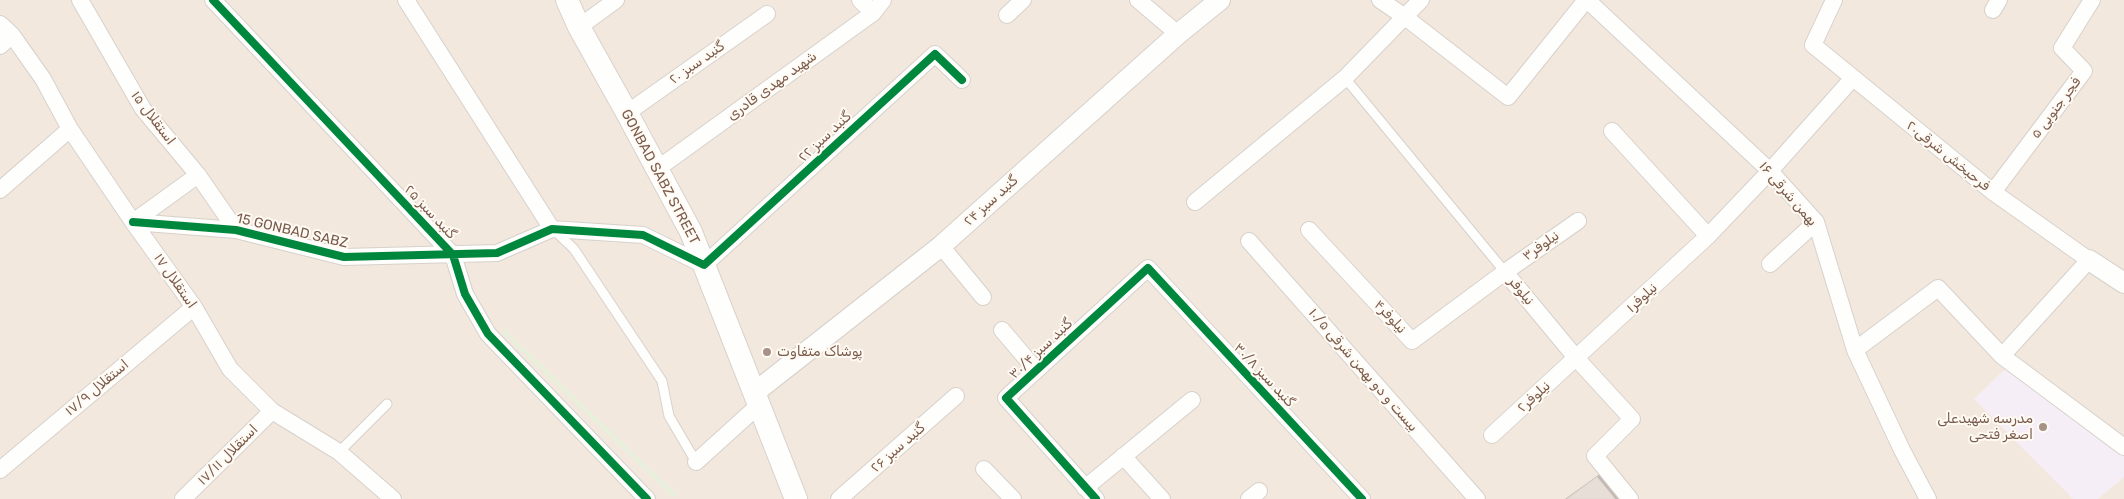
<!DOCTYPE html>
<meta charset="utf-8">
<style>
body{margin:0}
canvas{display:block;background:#f9f5f0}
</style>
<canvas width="2124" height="499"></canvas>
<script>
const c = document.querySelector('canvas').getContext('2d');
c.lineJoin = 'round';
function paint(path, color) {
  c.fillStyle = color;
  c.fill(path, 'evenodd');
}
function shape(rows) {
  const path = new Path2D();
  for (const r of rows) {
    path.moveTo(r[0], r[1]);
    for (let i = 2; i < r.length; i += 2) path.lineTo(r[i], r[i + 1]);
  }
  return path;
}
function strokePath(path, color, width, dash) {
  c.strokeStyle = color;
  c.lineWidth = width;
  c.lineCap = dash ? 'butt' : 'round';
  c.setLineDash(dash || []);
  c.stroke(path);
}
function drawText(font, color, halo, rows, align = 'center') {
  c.font = font + ' Rubik,"Noto Sans Arabic",sans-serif';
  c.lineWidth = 4;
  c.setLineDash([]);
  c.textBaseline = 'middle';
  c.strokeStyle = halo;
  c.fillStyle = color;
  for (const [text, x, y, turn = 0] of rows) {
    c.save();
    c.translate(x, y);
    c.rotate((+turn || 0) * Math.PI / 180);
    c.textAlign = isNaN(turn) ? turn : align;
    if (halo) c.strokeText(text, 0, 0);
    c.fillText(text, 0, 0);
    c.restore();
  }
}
paint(shape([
 [0,0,2124,0,2124,499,0,499]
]), '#f2e8de');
paint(shape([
 [2005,369,2124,455,2124,477,2098,499,2073,499,1974,399]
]), '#f6eef6');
paint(shape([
 [503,328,677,495,674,498,503,333]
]), '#e7f0db');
paint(shape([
 [1608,468,1633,499,1565,499]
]), '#0003');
const building = shape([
 [1597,477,1615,499,1567,499,1597,477]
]);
paint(building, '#e6ded7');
strokePath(building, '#e2d8d2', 1);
const service = shape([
 [1345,78,1505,272],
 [553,229,574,249,662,381,669,416,696,462],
 [339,452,387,404]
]);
const minor = shape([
 [80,0,143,109,198,175,236,230],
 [213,0,453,255,465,294,488,334,647,499],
 [406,0,552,229],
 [860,0,873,13],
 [1138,0,1178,34],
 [1380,0,1405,17,1508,97,1586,0],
 [1587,0,1770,171,1816,222,1855,350,1902,450,1928,499],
 [1834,0,1813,45,1993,192,2089,260,2002,356],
 [1993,10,1999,0],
 [1007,15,1023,0],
 [0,24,12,35,43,79,70,129,133,222,194,307,230,369,272,411,339,452,393,499],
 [579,27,616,0],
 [0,46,12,35],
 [627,113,767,14],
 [1612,131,1708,236],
 [657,169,873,13,883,0],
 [0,190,70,129],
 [1993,192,2084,71,2062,48,2092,0],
 [1195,202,1345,78,1421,0],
 [133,222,236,230,344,257,497,253,552,229,643,235,704,265,935,54,962,80],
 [133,222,198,175],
 [1309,230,1412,341,1505,272,1578,221],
 [1249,241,1477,499],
 [941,246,983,297],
 [1770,264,1816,222],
 [1505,272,1577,359,1632,419,1595,456,1630,499],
 [1002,330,1036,370],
 [1855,350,1938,288,2002,356,2124,447],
 [1492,435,1708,236,1770,171,1852,79],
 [1123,456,1162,499],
 [696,462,759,405],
 [984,469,1013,499],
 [0,470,194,307],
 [1085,488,1192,400],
 [183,499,272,411],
 [839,499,956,396],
 [1096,499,1006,398,1148,268,1362,499],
 [1249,499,1259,491]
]);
const tertiary = shape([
 [2089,260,2124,283],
 [754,393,941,246,1178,34,1220,0]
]);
const secondary = shape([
 [567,0,579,27,627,113,691,232,796,499]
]);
strokePath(service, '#d7d1cb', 11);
strokePath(minor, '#d7d1cb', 18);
strokePath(tertiary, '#d7d1cb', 22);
strokePath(secondary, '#d9d2cb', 24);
strokePath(service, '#fefefd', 9);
strokePath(minor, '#fefefd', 16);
strokePath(tertiary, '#fefefd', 20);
strokePath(secondary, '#fefefd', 22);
strokePath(shape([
 [213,0,453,255,465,294,488,334,647,499],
 [133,222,236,230,344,257,497,253,552,229,643,235,704,265,935,54,962,80],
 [1096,499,1006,398,1148,268,1362,499]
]), '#00873e', 8);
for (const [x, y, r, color] of [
 [767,352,5,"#a69286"],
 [2043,427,5,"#a69286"]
]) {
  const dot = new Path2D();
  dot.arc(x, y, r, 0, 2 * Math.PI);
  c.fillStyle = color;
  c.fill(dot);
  strokePath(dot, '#fffaf3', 2);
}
drawText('14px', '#7a5c4d', '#fffaf3', [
 ["گنبد سبز ۲۰",697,63,-35],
 ["شهید مهدی قادری",772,86,-36],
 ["فجر جنوبی ۵",2056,108,-53],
 ["استقلال ۱۵",153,118,53],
 ["گنبد سبز ۲۲",825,137,-43],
 ["فرحبخش شرقی۲۰",1948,156,39],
 ["GONBAD SABZ STREET",660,177,62],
 ["بهمن شرقی ۱۶",1788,194,49],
 ["گنبد سبز ۲۴",991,201,-42],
 ["گنبد سبز ۲۵",430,212,47],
 ["15 GONBAD SABZ",292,231,13],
 ["نیلوفر۳",1541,246,-35],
 ["استقلال ۱۷",175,281,55],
 ["نیلوفر",1521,291,51],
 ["نیلوفر۱",1642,298,-43],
 ["نیلوفر۴",1390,317,47],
 ["گنبد سبز ۳۰/۴",1041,349,-43],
 ["بیست و دو بهمن شرقی ۱۰/۵",1363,370,49],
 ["گنبد سبز ۳۰/۸",1264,375,47],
 ["استقلال ۱۷/۹",97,388,-40],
 ["نیلوفر۲",1534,397,-42],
 ["گنبد سبز ۲۶",898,448,-41],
 ["استقلال ۱۷/۱۱",228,455,-45]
]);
drawText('14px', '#7a5c4d', '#fffaf3', [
 ["پوشاک متفاوت",777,352],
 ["مدرسه شهیدعلی",2033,419,"right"],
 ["اصغر فتحی",2033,435,"right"]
], 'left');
</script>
